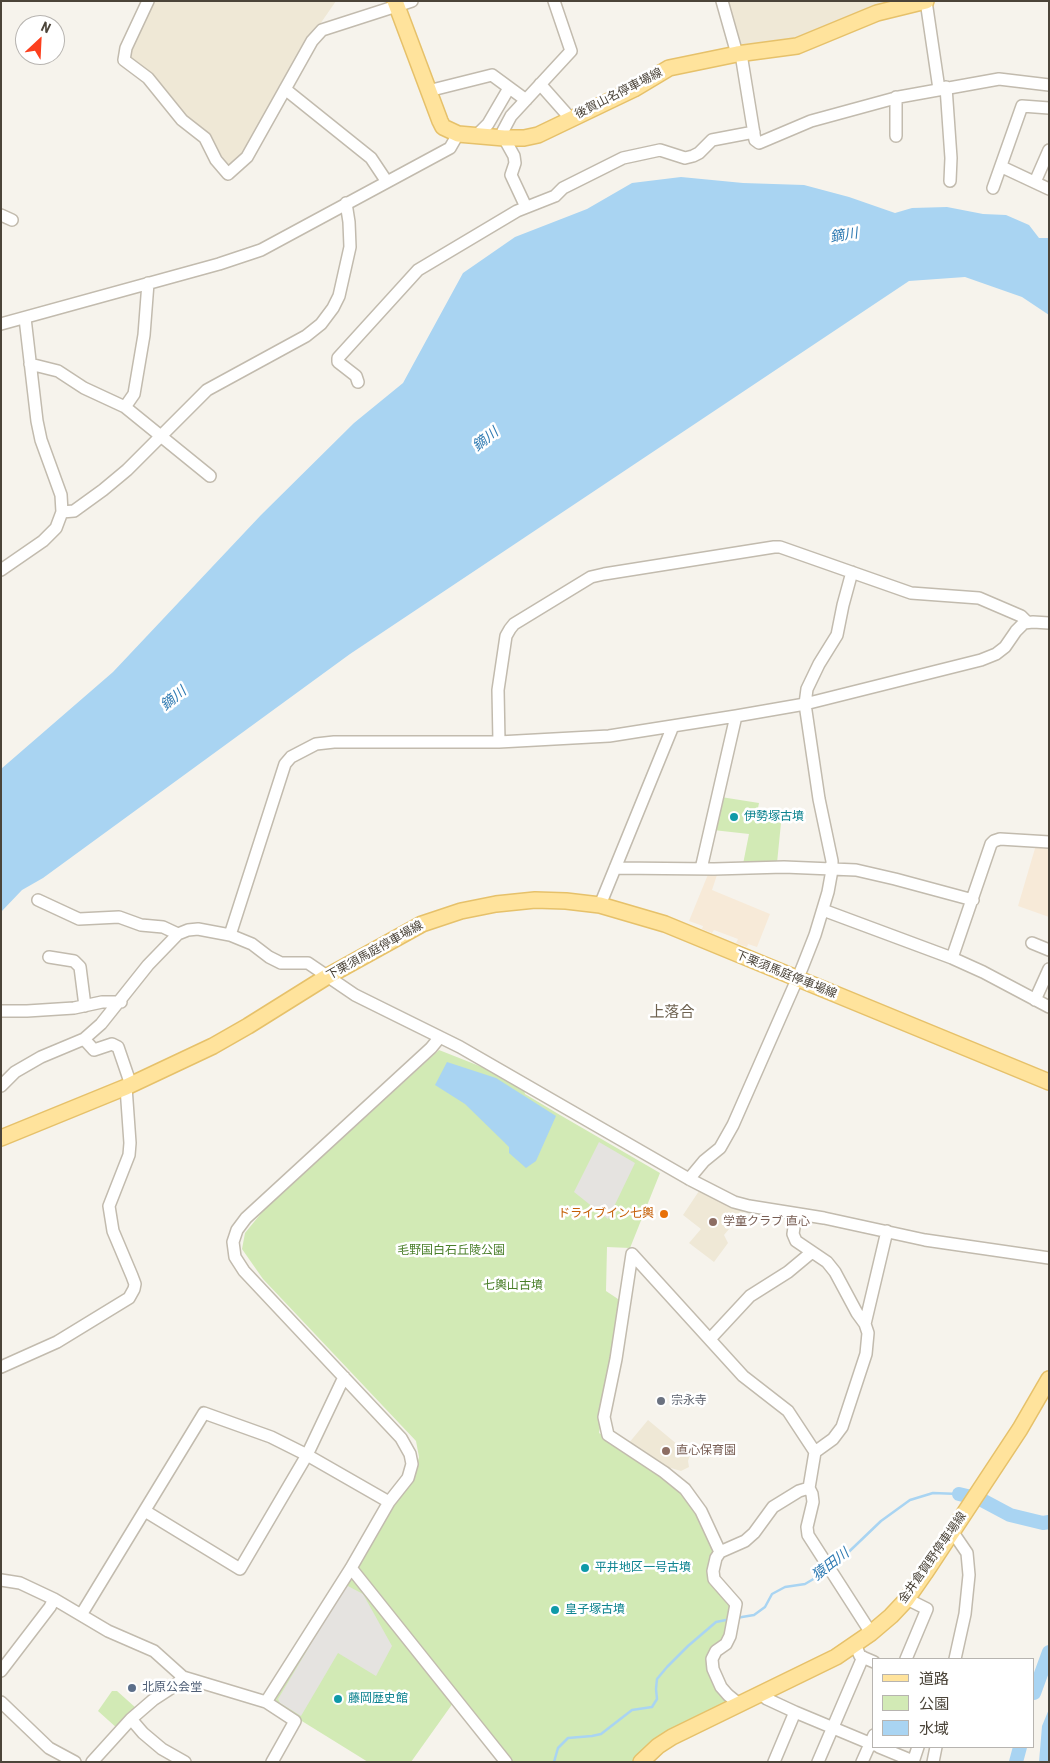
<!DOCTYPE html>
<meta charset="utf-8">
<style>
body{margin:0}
#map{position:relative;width:1050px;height:1763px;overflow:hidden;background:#f6f3ec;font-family:"Roboto Condensed","Noto Sans JP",sans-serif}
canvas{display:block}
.frame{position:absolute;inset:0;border:2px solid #4b4439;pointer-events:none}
.legend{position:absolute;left:872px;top:1658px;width:162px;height:90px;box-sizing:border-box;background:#fff;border:1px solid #b7b4b0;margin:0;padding:6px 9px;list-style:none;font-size:15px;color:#4b4439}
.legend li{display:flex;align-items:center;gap:10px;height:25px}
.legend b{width:25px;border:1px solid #b7b4b0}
.north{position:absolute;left:15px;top:15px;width:50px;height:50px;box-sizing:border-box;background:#fff;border:1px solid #b7b4b0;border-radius:50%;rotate:25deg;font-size:14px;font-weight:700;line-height:20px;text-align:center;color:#4b4439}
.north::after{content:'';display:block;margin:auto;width:18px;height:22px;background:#fc3f1d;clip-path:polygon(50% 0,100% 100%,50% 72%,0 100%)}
</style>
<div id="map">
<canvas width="1050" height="1763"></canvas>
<div class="frame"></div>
<ul class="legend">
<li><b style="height:6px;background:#ffe39c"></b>道路</li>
<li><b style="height:14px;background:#d2eab5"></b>公園</li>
<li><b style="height:14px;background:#a9d4f2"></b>水域</li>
</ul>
<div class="north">N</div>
</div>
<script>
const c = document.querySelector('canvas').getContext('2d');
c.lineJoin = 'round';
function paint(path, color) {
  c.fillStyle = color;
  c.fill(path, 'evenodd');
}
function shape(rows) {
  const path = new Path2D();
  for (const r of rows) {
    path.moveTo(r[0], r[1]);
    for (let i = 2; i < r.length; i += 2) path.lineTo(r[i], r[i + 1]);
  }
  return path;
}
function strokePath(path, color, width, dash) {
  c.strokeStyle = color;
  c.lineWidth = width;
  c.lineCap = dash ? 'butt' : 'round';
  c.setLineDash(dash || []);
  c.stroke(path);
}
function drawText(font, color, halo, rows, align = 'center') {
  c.font = font + ' "Roboto Condensed","Noto Sans JP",sans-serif';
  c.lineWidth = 5;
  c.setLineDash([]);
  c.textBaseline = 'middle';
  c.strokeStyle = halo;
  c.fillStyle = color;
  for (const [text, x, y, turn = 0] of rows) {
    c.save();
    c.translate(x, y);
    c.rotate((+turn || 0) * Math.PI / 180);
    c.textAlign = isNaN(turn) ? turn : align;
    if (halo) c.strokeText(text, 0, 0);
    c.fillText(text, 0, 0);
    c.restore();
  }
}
paint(shape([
 [1036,845,1049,846,1049,917,1018,906],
 [709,872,718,872,712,890,770,914,757,947,748,944,747,947,736,943,738,939,714,930,712,933,702,929,703,926,689,921]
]), '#f7ead8');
paint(shape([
 [152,1,336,1,316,30,245,153,230,167,226,167,192,124,129,59,127,55],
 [726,1,909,1,800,41,740,47],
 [699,1191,733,1208,745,1210,724,1235,728,1243,714,1262,689,1243,701,1229,683,1215],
 [648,1420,690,1455,688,1461,689,1467,681,1471,671,1468,667,1471,628,1444]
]), '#efe8d6');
paint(shape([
 [721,797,759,803,758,808,782,813,777,863,743,864,749,834,713,830],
 [439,1050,482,1067,524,1089,525,1094,560,1115,660,1173,630,1248,607,1247,606,1291,621,1301,599,1433,630,1451,685,1491,717,1551,710,1572,735,1604,729,1635,708,1659,736,1703,654,1741,634,1762,510,1762,458,1696,411,1762,368,1762,276,1705,274,1699,386,1516,413,1477,419,1457,416,1441,263,1279,242,1249,245,1233,263,1211],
 [112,1691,117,1691,136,1708,118,1729,98,1711]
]), '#d2eab5');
paint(shape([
 [599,1142,635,1163,608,1219,574,1192],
 [346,1585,363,1594,392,1646,376,1676,338,1653,301,1716,280,1703,278,1699]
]), '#e5e3e0');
paint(shape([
 [681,177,743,183,804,185,849,197,895,213,912,208,947,207,983,214,1006,215,1029,225,1039,238,1049,238,1049,315,1022,297,965,277,909,281,350,654,43,878,22,890,1,912,1,769,113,672,261,515,354,423,403,383,463,273,515,237,587,209,632,183],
 [447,1062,496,1078,556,1116,536,1161,526,1168,509,1153,509,1147,504,1142,465,1104,435,1085],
 [1049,1709,1049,1762,1039,1762,1042,1726]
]), '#a9d4f2');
strokePath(shape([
 [833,1567,881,1521,910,1500,933,1493,959,1494],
 [736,1618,754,1615,765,1607,772,1594,785,1587,805,1584,827,1571],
 [554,1762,558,1748,568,1738,592,1736,601,1734,632,1710,652,1707,657,1699,656,1689,657,1679,667,1667,688,1646,716,1622,731,1619]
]), '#a9d4f2', 2.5);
strokePath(shape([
 [959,1494,980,1499,1010,1515,1043,1523,1049,1522],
 [1034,1693,1049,1652],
 [1016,1762,1020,1747]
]), '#a9d4f2', 14);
const minor = shape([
 [148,1,126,48,124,60,148,78,182,120,205,138,216,160,228,174,247,157,312,41,322,30,412,1],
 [722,1,737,54],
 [926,1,939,89],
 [741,54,755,140,759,143,811,121,899,97,999,79,1049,85],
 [540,84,571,119],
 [946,87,951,158,950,181],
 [285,89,371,158,387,182],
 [428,91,492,75,526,100],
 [896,97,896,136],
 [476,136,488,124,509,88],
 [1002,167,1049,189],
 [1035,182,1049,150],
 [993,188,1022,106,1049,108],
 [526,207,511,175,515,163,514,156,504,138,503,131,511,116,571,51,554,1],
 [1,215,12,220],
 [1,324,219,264,261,250,450,148,458,134],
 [30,364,58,371,84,388,125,407,210,476],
 [358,382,356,376,338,362,338,358,418,270,517,211,555,196,563,188,623,158,660,150,685,158,693,156,699,153,712,140,754,132],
 [125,407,134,394,144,335,148,283],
 [62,512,74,511,103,490,127,470,207,390,306,336,321,324,333,308,339,296,350,247,349,222,346,203],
 [1,570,43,541,56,528,62,512,61,495,41,440,37,421,25,318],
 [499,742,498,690,506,636,510,629,514,624,591,577,604,574,774,547,780,547,911,593,979,598,1021,616,1027,622],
 [615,868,714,869,784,867,856,870,895,879,973,900],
 [701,869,736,716],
 [38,900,79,919,119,917,141,925,163,927,178,934],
 [600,905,673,726],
 [823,910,952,958,983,972,1049,1007],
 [230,935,285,764,291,757,316,744,334,742,499,742,609,736,736,716,805,704,981,660,996,654,1005,647,1016,631,1024,623,1033,622,1049,623],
 [1032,943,1049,950],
 [49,957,74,961,80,967,85,1006],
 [952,958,991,844,994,841,1000,839,1049,842],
 [1035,1000,1049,969],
 [1,1011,27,1011,74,1008,102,1002,121,1002],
 [84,1039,94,1050,112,1044,118,1047,131,1085],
 [1,1086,15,1072,41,1057,84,1039,101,1024,148,965,178,934,188,930,198,929,230,935,252,944,269,957,281,963,308,963,355,995,460,1047,689,1179,734,1202,749,1206,824,1218,925,1240,1049,1258],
 [689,1179,704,1161,720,1148,733,1125,802,968,815,935,828,892,832,870,832,861,819,799,805,704,807,689,819,664,837,635,843,605,852,572],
 [796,1214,793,1234,796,1241,827,1262,835,1272,857,1313,865,1324,868,1333,866,1354,842,1427,833,1439,815,1452],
 [632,1254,743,1376,788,1411,815,1452,809,1488,812,1494,813,1502,807,1527,808,1535,871,1633],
 [632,1254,616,1359,604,1417,608,1435,664,1472,685,1489,701,1511,720,1552],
 [865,1324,887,1231],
 [710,1339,750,1296,788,1272,812,1252],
 [1,1367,57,1342,129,1298,134,1289,135,1284,132,1276,113,1231,109,1206,129,1155,130,1143,126,1087],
 [145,1511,240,1569,307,1455,344,1377],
 [952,1531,967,1553,969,1575,965,1614,955,1659],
 [351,1568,506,1762],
 [1,1580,20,1583,54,1599,108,1631,154,1651,183,1677,266,1702,295,1721,272,1762],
 [81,1615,204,1413,271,1437,307,1455,389,1502],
 [855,1644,860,1656,874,1662],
 [906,1659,927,1609,907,1599],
 [1,1671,50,1607,54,1599],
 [761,1694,767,1699,795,1712,774,1762],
 [1,1702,49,1748,75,1762],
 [266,1702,351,1568,389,1502,408,1478,412,1464,410,1454,401,1438,244,1271,235,1257,233,1242,237,1230,246,1218,431,1048,440,1037],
 [739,1704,728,1695,721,1687,713,1669,712,1659,716,1651,726,1644,730,1636,736,1604,714,1579,713,1571,716,1558,720,1552,745,1541,754,1533,773,1507,799,1491,809,1488],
 [795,1712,874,1745],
 [131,1719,143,1733,162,1749,185,1762],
 [879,1747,913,1761],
 [92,1762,131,1719,153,1700,176,1685,183,1677],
 [818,1762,863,1657],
 [862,1762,874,1735],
 [913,1762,918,1747],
 [933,1762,936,1747]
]);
const major = shape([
 [395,1,440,121,443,127,458,134,504,138,524,138,538,135,634,89,669,68,737,54,797,46,877,13,926,1],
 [1,1138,126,1087,213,1046,248,1026,328,976,422,924,461,911,496,904,535,900,566,901,600,905,665,924,1049,1082],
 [641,1762,658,1746,672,1737,836,1657,871,1633,891,1616,907,1599,925,1573,1020,1429,1049,1379]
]);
strokePath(minor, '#c2bbae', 14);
strokePath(major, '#e6c16a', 18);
strokePath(minor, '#fff', 11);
strokePath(major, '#ffe39c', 15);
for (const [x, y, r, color] of [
 [734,817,5,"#0f9aa8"],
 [664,1214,5,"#e8710a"],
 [713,1222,5,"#8d6e63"],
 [661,1401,5,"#6b7280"],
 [666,1451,5,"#8d6e63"],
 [585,1568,5,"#0f9aa8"],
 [555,1610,5,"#0f9aa8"],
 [132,1688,5,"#5c6f8a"],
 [338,1699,5,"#0f9aa8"]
]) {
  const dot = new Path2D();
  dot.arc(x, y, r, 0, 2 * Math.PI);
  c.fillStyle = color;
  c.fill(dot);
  strokePath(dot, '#fff', 2);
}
drawText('12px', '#4b4439', '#fff', [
 ["後賀山名停車場線",619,94,-27],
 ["下栗須馬庭停車場線",375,951,-29],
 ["下栗須馬庭停車場線",786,975,22],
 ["金井倉賀野停車場線",933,1558,-55]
]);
drawText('12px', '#0d838f', '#fff', [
 ["伊勢塚古墳",744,817],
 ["平井地区一号古墳",595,1568],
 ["皇子塚古墳",565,1610],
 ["藤岡歴史館",348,1699]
], 'left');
drawText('12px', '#c56008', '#fff', [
 ["ドライブイン七輿",654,1214]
], 'right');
drawText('12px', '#785e54', '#fff', [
 ["学童クラブ 直心",723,1222],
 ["直心保育園",676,1451]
], 'left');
drawText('12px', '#4a7f2a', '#fff', [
 ["毛野国白石丘陵公園",451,1251],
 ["七輿山古墳",513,1286]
]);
drawText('12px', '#5b616d', '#fff', [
 ["宗永寺",671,1401]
], 'left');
drawText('12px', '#4e5e75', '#fff', [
 ["北原公会堂",142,1688]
], 'left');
drawText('italic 14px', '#2e7ab2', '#fff', [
 ["鏑川",844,236,-9],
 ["鏑川",486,440,-39],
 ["鏑川",174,699,-40],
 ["猿田川",831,1565,-38]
]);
drawText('15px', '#6e6250', '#fff', [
 ["上落合",672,1013]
]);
</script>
